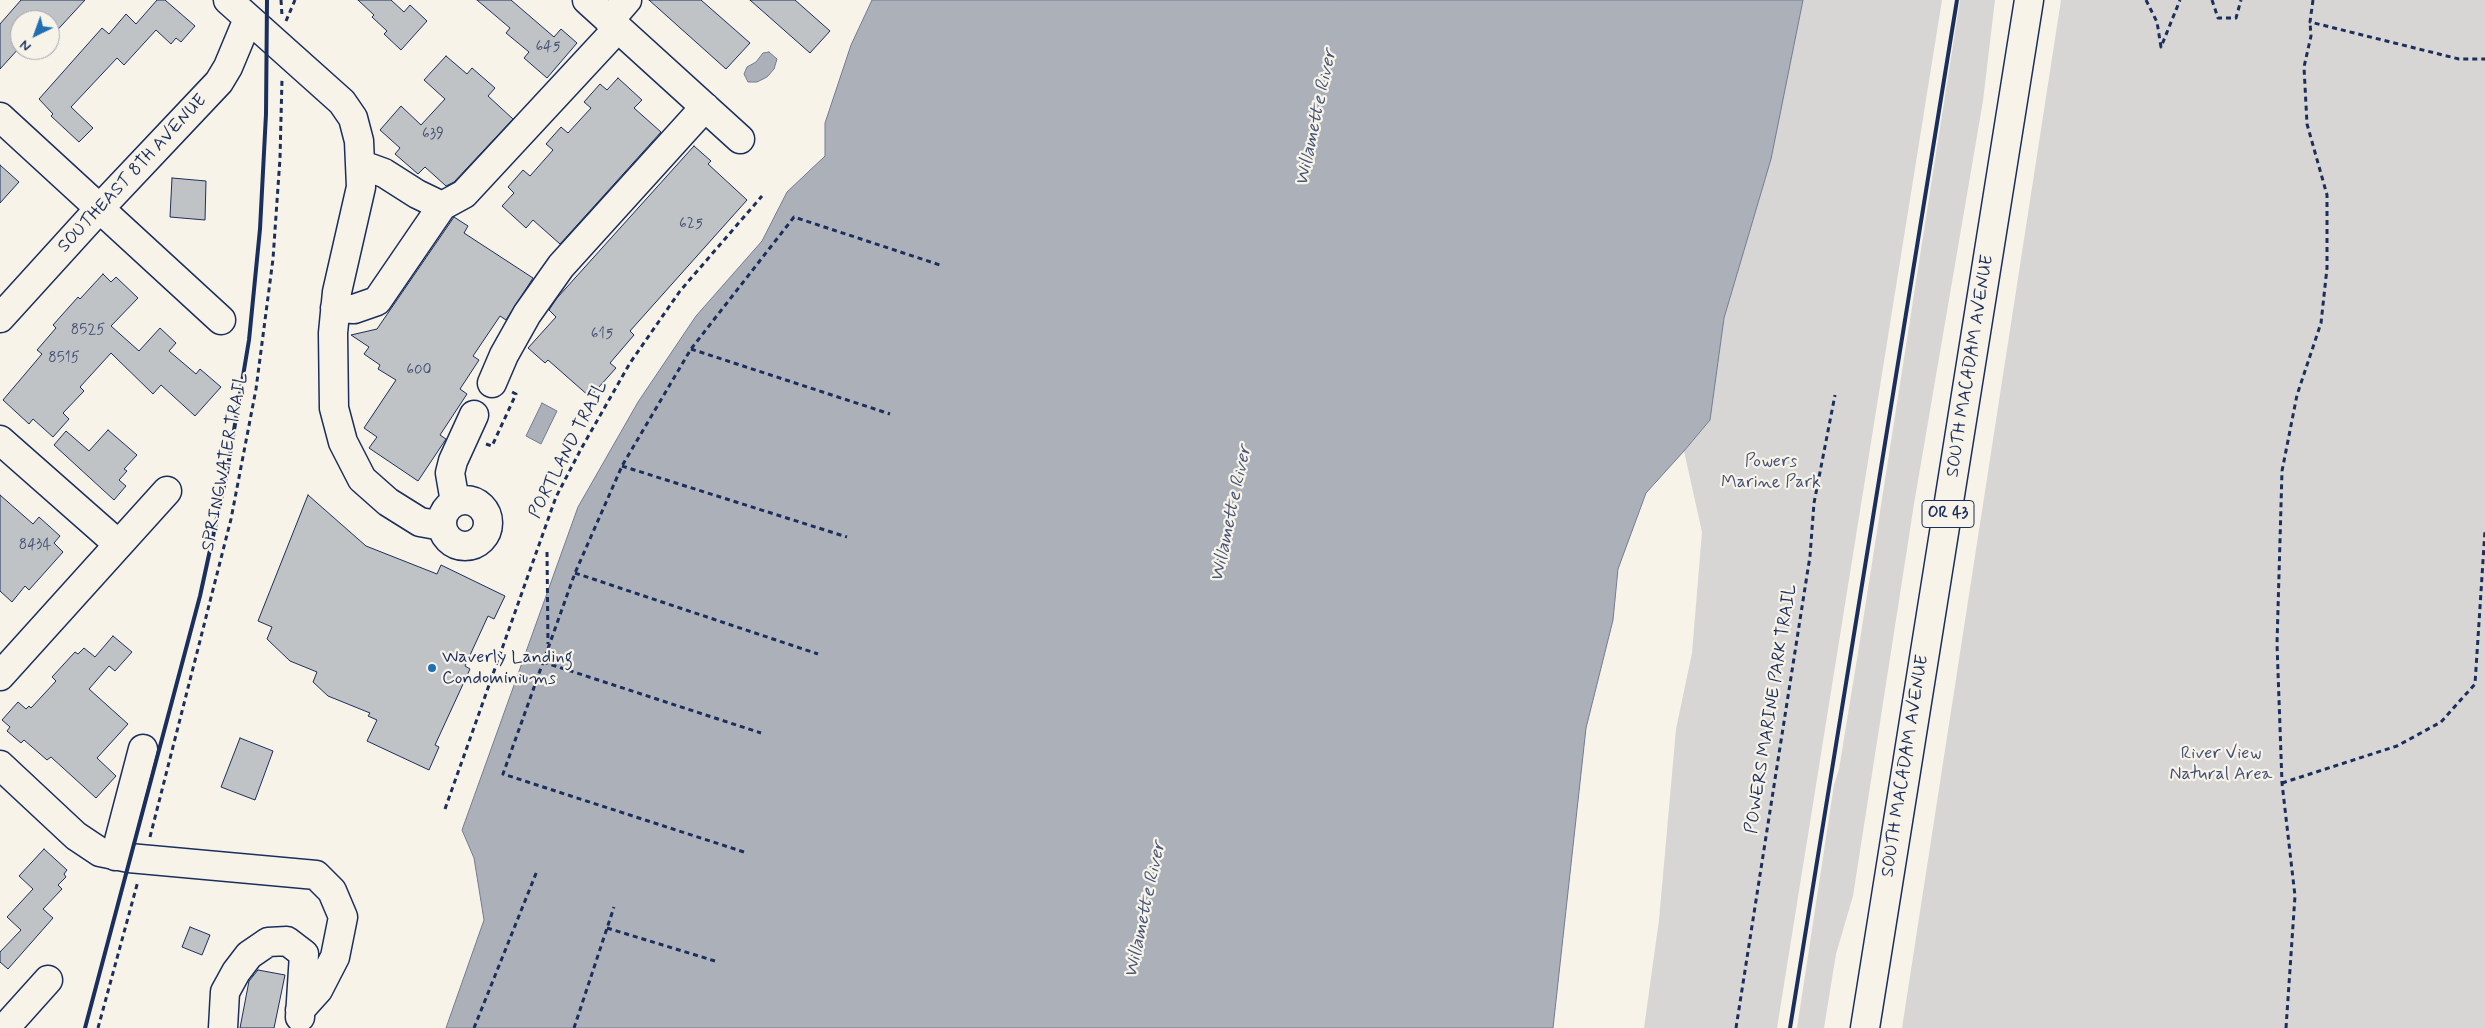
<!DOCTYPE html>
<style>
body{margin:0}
#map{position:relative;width:2485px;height:1028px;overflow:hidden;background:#f7f3e8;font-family:Mynerve,sans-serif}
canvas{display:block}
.north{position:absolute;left:10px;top:10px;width:50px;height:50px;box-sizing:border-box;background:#f7f3e8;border:1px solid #9fa5b1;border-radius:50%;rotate:222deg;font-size:14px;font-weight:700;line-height:20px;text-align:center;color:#1b2f5e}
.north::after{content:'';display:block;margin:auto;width:18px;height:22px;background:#1f6fb2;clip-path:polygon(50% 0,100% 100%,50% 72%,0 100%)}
</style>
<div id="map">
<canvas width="2485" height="1028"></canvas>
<div class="north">N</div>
</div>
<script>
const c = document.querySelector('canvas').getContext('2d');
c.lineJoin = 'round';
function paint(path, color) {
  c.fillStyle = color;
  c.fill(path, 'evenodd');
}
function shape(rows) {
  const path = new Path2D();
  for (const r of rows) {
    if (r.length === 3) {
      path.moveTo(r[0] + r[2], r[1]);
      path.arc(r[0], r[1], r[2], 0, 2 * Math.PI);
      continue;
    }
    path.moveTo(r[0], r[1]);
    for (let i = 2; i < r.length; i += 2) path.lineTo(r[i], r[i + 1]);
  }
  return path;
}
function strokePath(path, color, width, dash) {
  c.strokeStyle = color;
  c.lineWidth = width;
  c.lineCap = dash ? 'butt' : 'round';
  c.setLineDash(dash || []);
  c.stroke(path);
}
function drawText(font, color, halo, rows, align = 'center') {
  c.font = font + ' Mynerve,sans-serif';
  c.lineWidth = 4.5;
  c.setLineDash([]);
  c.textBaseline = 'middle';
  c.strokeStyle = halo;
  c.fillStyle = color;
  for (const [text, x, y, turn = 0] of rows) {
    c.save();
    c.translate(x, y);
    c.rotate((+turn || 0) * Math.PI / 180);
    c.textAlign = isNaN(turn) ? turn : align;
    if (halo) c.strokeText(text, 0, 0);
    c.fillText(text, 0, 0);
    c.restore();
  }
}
paint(shape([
 [1803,0,1942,0,1777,1028,1644,1028,1659,920,1676,729,1692,653,1702,532,1684,451,1710,420,1724,318,1771,159],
 [1960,0,1995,0,1983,101,1914,504,1853,896,1836,954,1824,1028,1797,1028,1834,785,1839,769,1857,659],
 [2061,0,2485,0,2485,1028,1902,1028]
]), '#d7d6d4');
const water = shape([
 [872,0,1803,0,1771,159,1724,318,1710,420,1684,451,1646,493,1618,569,1613,620,1586,728,1553,1028,446,1028,484,920,474,858,462,830,578,507,638,402,696,316,762,241,787,192,825,156,825,123,851,45,872,0],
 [769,52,777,59,774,69,767,77,757,82,748,82,744,74,747,67,756,62,763,53,769,52],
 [542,403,557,411,541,444,526,436,542,403]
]);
paint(water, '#acb0b9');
strokePath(water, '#727c95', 1);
const building = shape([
 [21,0,85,0,50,38,50,20,20,20,20,47,0,69,0,24,21,0],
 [157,0,165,0,195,26,181,42,176,38,171,44,156,30,124,65,117,58,71,107,93,128,79,142,51,116,53,114,39,99,102,28,109,34,126,14,136,24,157,0],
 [358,0,391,0,404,12,410,5,427,21,401,50,384,34,387,31,372,17,374,15,358,0],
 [477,0,511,0,554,37,561,29,577,43,547,78,524,58,529,52,506,33,510,28,477,0],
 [649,0,701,0,750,43,726,69,649,0],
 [750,0,795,0,830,31,810,53,750,0],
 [446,56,467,74,472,68,495,88,488,96,513,119,454,182,446,186,425,167,418,174,395,154,400,148,380,130,401,106,421,125,445,99,424,80,446,56],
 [618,78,642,100,634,108,661,132,560,244,533,220,526,228,502,206,514,193,508,187,523,170,530,176,553,150,546,144,561,127,568,133,591,108,584,102,600,84,607,90,618,78],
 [694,146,711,161,708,164,747,200,630,331,634,335,610,363,616,368,590,397,548,360,545,363,528,348,556,317,549,310,557,298,694,146],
 [0,165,19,182,0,203,0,165],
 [172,178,206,181,205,220,170,217,172,178],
 [454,217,468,226,464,233,533,278,506,320,500,316,473,356,479,360,460,389,467,394,440,435,446,439,418,481,369,448,377,437,364,428,396,380,378,369,380,365,364,354,369,347,351,335,377,329,454,217],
 [103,274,111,282,116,277,138,298,111,326,139,351,160,328,176,343,169,351,196,374,200,369,221,387,195,416,161,385,153,394,111,353,80,387,84,391,63,413,69,419,53,437,33,419,29,424,3,400,42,354,37,350,56,328,53,325,78,297,80,299,103,274],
 [108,430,137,455,124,469,127,471,119,480,126,486,114,500,54,445,66,431,89,451,108,430],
 [0,495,33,524,39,517,60,536,54,543,63,552,29,590,25,586,12,602,0,591,0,495],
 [308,495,366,546,437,574,441,565,505,596,494,619,488,616,465,666,470,669,435,745,439,747,429,770,367,741,377,720,368,716,370,713,328,696,313,682,317,672,290,661,267,639,272,627,258,621,308,495],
 [113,636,132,652,115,671,109,666,89,689,128,724,97,758,116,776,96,798,51,757,47,760,24,740,21,743,7,731,10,727,2,720,18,702,26,709,29,706,31,708,56,681,52,677,75,652,78,654,84,648,95,657,113,636],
 [240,738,273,751,255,800,221,787,240,738],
 [44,849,67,870,64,874,66,877,58,885,62,889,43,909,53,918,8,969,0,962,0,952,21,930,7,917,33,889,19,876,44,849],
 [190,927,210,935,202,955,182,947,190,927],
 [258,970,285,975,274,1028,240,1028,249,981,258,970]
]);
paint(building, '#c0c3c5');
strokePath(building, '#1b2f5e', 1);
const minor = shape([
 [228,0,342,102,353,118,359,141,361,187,337,292,333,333,334,408,343,442,362,479,388,502,420,522,442,526],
 [587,0,740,139],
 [609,21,627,0],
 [0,117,221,320],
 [362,165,384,173,417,194,442,206],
 [335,308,354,309,377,301,442,206,464,194,618,28],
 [0,318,100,208,219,82,228,67,248,19],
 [492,383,504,355,527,314,561,266,705,107],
 [0,440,118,544],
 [465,523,23],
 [455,502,450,473,453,461,474,415],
 [0,676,167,491],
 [0,765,76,836,100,852,129,858,316,875,332,891,343,917,335,957,318,990,300,1010],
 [115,856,143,749],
 [5,1028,48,980],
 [223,1028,225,992,236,972,249,955,268,942,287,941,304,954,300,1017]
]);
const major = shape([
 [1865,1028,2029,0]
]);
strokePath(minor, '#1b2f5e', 31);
strokePath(major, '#1b2f5e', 31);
strokePath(shape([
 [281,0,282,16],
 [2146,0,2157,22,2161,47,2180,0],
 [2212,0,2218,18,2236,18,2241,0],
 [2313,0,2310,22,2459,59,2485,59],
 [286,21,295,0],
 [691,349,890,414],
 [486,444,492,446,516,394,512,392],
 [622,466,847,537],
 [547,552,548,644],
 [575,573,818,654],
 [543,662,761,733],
 [2282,783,2397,746,2441,722,2475,684,2485,530],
 [445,809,556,497,581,449,630,363,680,291,762,196],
 [150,837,231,519,256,389,273,259,280,158,282,79],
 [744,852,503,774,575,573,622,466,691,349,794,217,943,266],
 [607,928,715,961],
 [98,1028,138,881],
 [474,1028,537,871],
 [574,1028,614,907],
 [1736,1028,1810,556,1814,503,1835,395],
 [2286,1028,2295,896,2282,783,2277,644,2282,471,2297,395,2321,323,2327,268,2327,195,2307,124,2304,67,2311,36,2310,22]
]), '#1b2f5e', 3, [5, 4]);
strokePath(minor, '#f7f3e8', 28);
strokePath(major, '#f7f3e8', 28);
strokePath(shape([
 [85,1028,200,596,227,472,249,340,260,229,266,114,267,0],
 [1790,1028,1957,0]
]), '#1b2f5e', 4);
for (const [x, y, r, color] of [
 [432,668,5,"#1f6fb2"]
]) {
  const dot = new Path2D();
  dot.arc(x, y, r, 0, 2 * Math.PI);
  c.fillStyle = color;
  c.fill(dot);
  strokePath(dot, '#f7f3e8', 2);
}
drawText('15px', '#445478', null, [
 ["645",548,48],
 ["639",433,135],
 ["625",691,225],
 ["8525",88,331],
 ["615",602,335],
 ["8515",64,359],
 ["600",419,371],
 ["8434",35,546]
]);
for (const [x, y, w] of [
 [1948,514,52]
]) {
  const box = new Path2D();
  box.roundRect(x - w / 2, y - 13.5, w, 27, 4);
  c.fillStyle = '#f7f3e8';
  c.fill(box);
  strokePath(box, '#1b2f5e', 1);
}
drawText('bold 16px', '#1b2f5e', null, [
 ["OR 43",1948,514]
]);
drawText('18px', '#1b2f5e', '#f7f3e8', [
 ["SOUTHEAST 8TH AVENUE",133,174,-47],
 ["SOUTH MACADAM AVENUE",1971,366,-81],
 ["PORTLAND TRAIL",569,450,-63],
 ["SPRINGWATER TRAIL",226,462,-79],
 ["POWERS MARINE PARK TRAIL",1772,709,-81],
 ["SOUTH MACADAM AVENUE",1906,766,-81]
]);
drawText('18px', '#415076', '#f7f3e8', [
 ["Powers",1771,462],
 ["Marine Park",1771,483],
 ["River View",2221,754],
 ["Natural Area",2221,775]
]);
drawText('18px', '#1b2f5e', '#f7f3e8', [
 ["Waverly Landing",442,658],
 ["Condominiums",442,679]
], 'left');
drawText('italic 19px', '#465679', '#f7f3e8', [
 ["Willamette River",1317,118,-78],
 ["Willamette River",1232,514,-78],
 ["Willamette River",1146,910,-78]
]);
</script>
